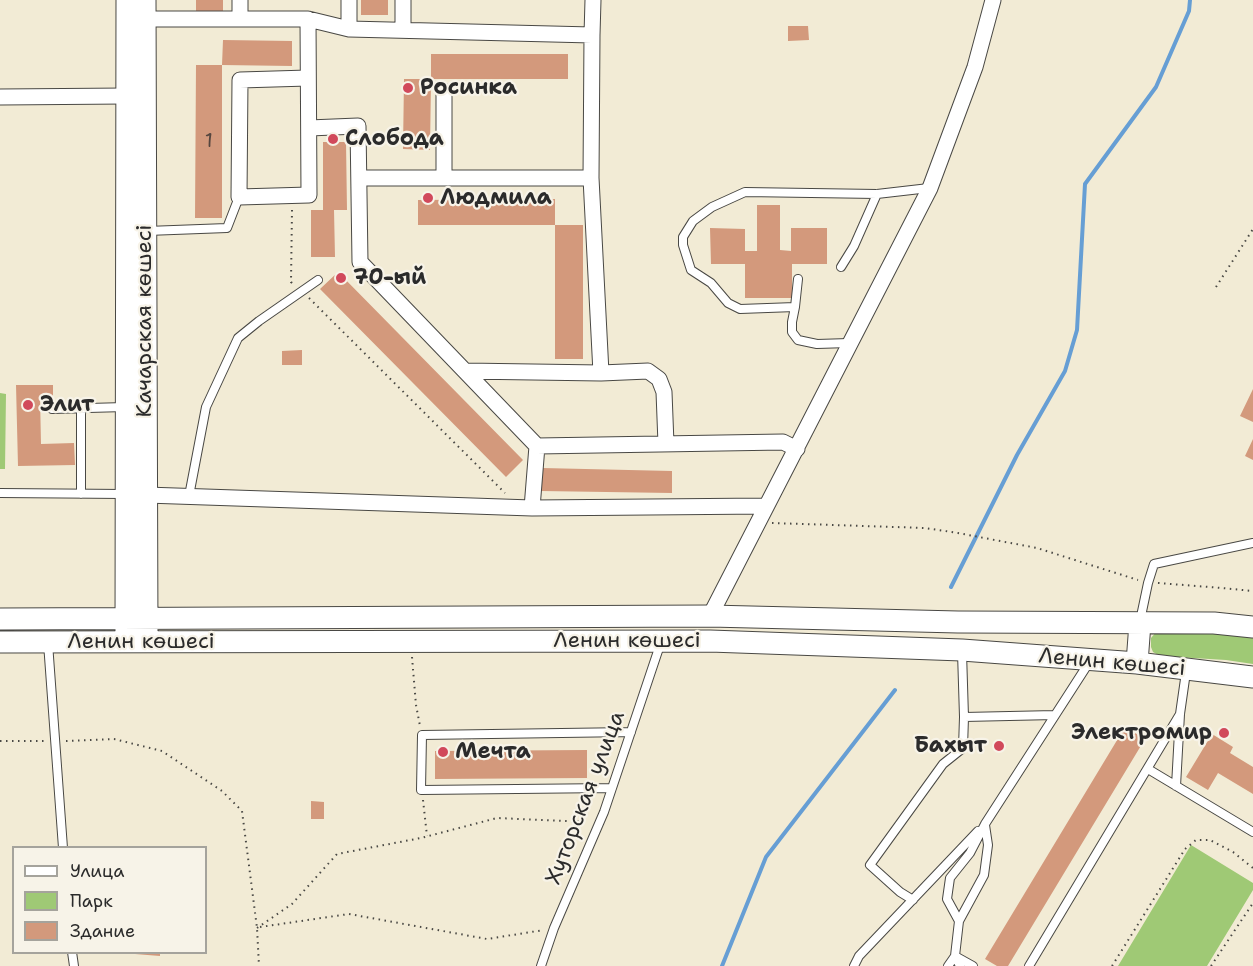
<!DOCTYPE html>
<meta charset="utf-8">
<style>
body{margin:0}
#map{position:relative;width:1253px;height:966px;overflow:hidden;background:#f2ebd5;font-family:"Shantell Sans",sans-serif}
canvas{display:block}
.legend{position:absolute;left:12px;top:846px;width:195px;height:108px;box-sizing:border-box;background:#f7f3e8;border:2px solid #a5a39c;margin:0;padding:8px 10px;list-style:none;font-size:18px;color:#2b2b2b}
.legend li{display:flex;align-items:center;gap:12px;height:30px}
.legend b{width:30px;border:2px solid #a5a39c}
</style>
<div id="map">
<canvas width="1253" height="966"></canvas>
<ul class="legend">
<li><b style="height:8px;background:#fff"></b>Улица</li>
<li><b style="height:16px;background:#9fc975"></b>Парк</li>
<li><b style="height:16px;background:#d3997c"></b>Здание</li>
</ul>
</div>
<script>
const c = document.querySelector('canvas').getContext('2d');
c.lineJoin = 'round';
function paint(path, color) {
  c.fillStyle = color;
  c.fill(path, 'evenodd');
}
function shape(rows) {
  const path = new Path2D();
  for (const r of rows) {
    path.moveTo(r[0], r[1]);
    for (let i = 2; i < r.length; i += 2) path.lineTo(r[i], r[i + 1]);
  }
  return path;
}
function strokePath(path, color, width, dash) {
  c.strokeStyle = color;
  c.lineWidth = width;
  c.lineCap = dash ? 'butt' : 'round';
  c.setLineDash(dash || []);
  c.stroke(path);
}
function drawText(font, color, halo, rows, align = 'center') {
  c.font = font + ' "Shantell Sans",sans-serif';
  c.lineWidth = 4.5;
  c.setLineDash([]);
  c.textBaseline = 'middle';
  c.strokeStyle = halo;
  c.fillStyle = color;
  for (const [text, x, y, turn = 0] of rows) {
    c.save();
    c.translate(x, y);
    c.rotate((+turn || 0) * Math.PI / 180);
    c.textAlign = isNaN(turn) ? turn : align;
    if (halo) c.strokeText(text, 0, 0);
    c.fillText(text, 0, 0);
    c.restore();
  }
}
paint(shape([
 [0,393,6,394,5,469,0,469],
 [1157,631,1231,634,1253,637,1253,664,1226,660,1160,656,1153,652,1151,647,1151,638],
 [1191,845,1253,883,1253,890,1207,966,1118,966]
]), '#9fc975');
strokePath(shape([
 [951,587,1017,455,1065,371,1077,330,1085,184,1156,87,1189,11,1190,0],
 [722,966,766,857,895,690]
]), '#669ed4', 4);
paint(shape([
 [196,0,223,0,223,14,196,14],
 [361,0,388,0,388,15,361,15],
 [788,26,808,26,809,40,788,41],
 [223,40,292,41,292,66,222,65,222,218,195,218,196,65,222,65],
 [431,54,568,54,568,79,431,79],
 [404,79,431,79,430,150,403,149],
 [323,142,346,142,347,210,334,210,335,257,311,257,311,210,323,210],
 [555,199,555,225,418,225,418,200],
 [757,205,780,205,780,250,791,251,791,228,827,228,827,264,792,264,792,298,745,298,745,264,711,264,710,228,745,229,745,251,757,251],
 [555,225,583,225,583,359,555,359],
 [338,272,523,460,506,477,320,289],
 [302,350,302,365,282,365,282,351],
 [16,385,53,385,53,397,40,397,41,444,74,443,75,465,18,466],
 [1253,389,1253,422,1240,416],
 [1253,439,1253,460,1245,456],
 [542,468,672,471,672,493,541,491],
 [1125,727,1145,739,1008,966,997,966,985,959],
 [1212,734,1233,747,1230,753,1253,767,1253,794,1218,773,1208,790,1186,777],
 [587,750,587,778,435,779,435,751],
 [311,801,324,802,324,819,311,819],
 [135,952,160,952,160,956,135,954]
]), '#d3997c');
const lane = shape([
 [147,231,227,228,239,197],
 [841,267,854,246,877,194],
 [795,307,798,279],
 [849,343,817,344,798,340,792,332,792,322,795,307,740,309,728,303,711,283,691,270,683,245,683,237,693,221,712,207,745,192,877,194,929,188],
 [52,409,125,407],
 [0,493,124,494],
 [81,494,81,408],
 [189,496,206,407,238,338,259,321,318,280],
 [1140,621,1148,583,1154,564,1253,543],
 [48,643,63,848],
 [962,652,964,717,1055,715],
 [1148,769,1253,832],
 [1176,786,1180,714,1186,672],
 [612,788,421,790,422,735,631,732],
 [913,900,900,892,870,865,943,764,963,748,964,717],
 [959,921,947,899,950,878,970,853,985,824,1090,661],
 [72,952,74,966],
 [541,966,554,928,604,812,661,642],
 [854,966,859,956,978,831],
 [948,966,955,956,973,966],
 [960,966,955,956,959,921,984,875,988,845,985,825],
 [1029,966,1180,714]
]);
const street = shape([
 [349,0,349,29],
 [593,0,592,35,591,178,601,373],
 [144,19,308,19,349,29,592,35],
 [240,19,240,0],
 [308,19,309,195,239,197,240,80,308,78],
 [403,30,403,0],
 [0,97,126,96],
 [309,128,358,126,360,262,537,446,783,442,797,449],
 [359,178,591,178],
 [444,178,444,91],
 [465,371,601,373,648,371,659,379,664,392,666,444],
 [146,495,532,508,766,506],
 [532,508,537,446],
 [710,616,930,188,975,67,993,0]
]);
const secondary = shape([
 [145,0,147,632],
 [0,619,710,616,958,622,1214,623,1253,627],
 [126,632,127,0],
 [0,642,710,641,962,650,1137,663,1253,677],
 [1137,663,1140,623]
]);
strokePath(lane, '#494844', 10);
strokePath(street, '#494844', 17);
strokePath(secondary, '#494844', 23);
strokePath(shape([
 [292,210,291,282,293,284],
 [1216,287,1253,229],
 [309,298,505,493],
 [772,523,925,528,958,533,1037,548,1138,580],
 [1158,583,1222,588,1253,591],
 [412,657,416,705,420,726],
 [0,741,45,741],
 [66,741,114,739,162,751,222,791,242,811,257,928,259,966],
 [423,800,427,836],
 [260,927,349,914,487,939,544,930],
 [257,928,292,904,337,854,421,838,497,818,589,822],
 [1112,966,1185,849,1196,840,1210,840,1233,852,1253,868],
 [1211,966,1253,903]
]), '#494844', 2, [1.5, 4.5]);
strokePath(lane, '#fff', 8);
strokePath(street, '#fff', 15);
strokePath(secondary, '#fff', 21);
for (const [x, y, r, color] of [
 [408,88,6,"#d1495b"],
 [333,139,6,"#d1495b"],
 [428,198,6,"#d1495b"],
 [341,278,6,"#d1495b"],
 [28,405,6,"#d1495b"],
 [1224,733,6,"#d1495b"],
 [999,746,6,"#d1495b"],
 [443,752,6,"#d1495b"]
]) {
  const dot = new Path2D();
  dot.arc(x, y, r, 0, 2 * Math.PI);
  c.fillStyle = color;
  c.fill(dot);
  strokePath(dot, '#f7f3e8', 2);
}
drawText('20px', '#55463f', null, [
 ["1",209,142]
]);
drawText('bold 22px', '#2b2b2b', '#f7f3e8', [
 ["Росинка",420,88],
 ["Слобода",345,139],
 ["Людмила",440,198],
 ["70-ый",353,278],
 ["Элит",40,405],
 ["Электромир",1212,733,"right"],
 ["Бахыт",987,746,"right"],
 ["Мечта",455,752]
], 'left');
drawText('22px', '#2b2b2b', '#f7f3e8', [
 ["Качарская көшесі",145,321,-90],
 ["Ленин көшесі",627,641],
 ["Ленин көшесі",141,642],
 ["Ленин көшесі",1112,663,5],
 ["Хуторская улица",586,798,-69]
]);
</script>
